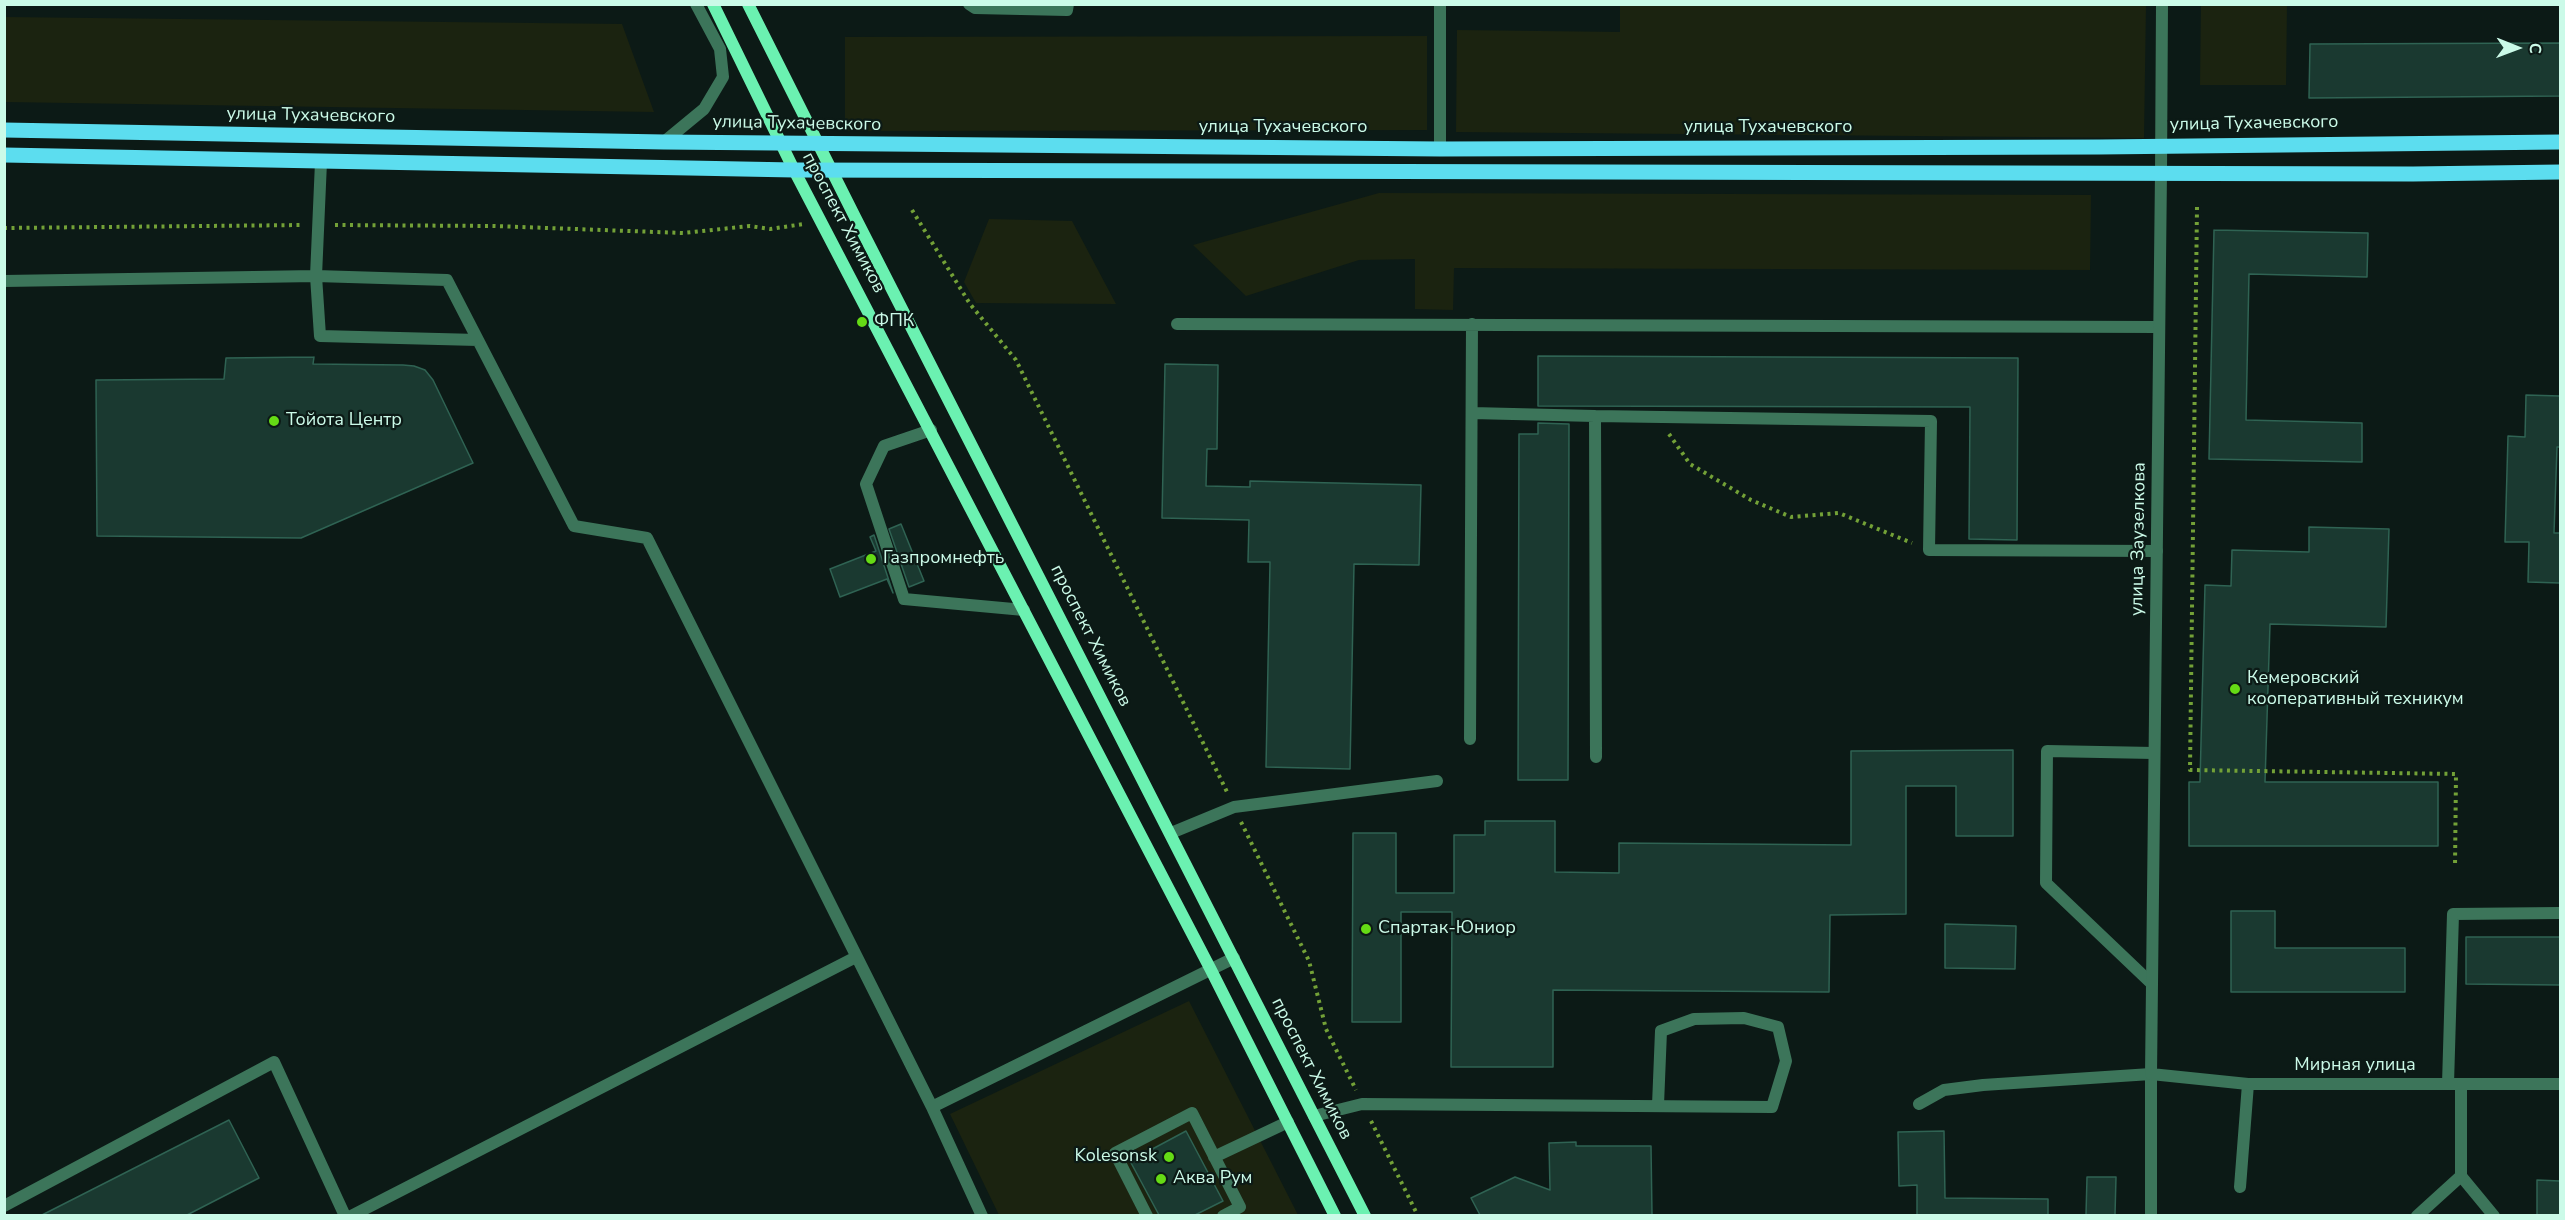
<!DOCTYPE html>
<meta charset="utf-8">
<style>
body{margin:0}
#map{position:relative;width:2565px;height:1220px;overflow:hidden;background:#0c1a16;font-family:"Nunito Sans",sans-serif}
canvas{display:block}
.frame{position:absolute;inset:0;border:6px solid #cbfae8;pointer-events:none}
.north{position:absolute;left:2487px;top:18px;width:60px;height:60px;-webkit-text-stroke:4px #0c1a16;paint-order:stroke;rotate:91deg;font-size:16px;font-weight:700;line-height:24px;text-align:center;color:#cbfae8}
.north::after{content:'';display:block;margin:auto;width:21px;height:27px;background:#cbfae8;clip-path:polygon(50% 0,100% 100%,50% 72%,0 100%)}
</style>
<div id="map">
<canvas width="2565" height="1220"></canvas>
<div class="frame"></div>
<div class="north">С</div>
</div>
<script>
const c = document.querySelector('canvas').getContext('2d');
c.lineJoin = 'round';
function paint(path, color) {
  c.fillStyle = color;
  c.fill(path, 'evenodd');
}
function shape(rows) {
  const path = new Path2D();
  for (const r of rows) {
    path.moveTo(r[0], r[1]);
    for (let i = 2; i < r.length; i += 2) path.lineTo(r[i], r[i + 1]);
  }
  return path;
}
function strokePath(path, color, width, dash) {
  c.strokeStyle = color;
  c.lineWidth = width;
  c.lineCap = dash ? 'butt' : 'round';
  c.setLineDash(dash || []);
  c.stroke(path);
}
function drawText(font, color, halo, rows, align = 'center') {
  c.font = font + ' "Nunito Sans",sans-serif';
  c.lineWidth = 4.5;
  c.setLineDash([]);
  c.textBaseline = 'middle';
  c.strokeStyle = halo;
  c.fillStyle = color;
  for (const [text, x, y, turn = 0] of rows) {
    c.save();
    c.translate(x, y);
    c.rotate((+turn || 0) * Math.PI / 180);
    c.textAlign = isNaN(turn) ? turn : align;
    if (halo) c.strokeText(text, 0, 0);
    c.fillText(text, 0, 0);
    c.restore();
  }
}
paint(shape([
 [1620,5,2146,5,2144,138,1456,132,1457,30,1620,32],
 [2201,5,2287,5,2286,85,2200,85],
 [5,17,622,24,654,112,5,102],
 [1427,36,1427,130,845,131,845,37],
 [1379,193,2091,195,2090,270,1454,268,1453,310,1415,309,1415,259,1359,260,1246,296,1193,245],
 [989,219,1072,221,1116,304,976,303,964,282],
 [1189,1001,1298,1215,999,1215,950,1114]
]), '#1b2310');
const building = shape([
 [2560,43,2560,96,2309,98,2310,44,2560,43],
 [2214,230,2368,233,2367,277,2249,274,2246,420,2362,423,2362,462,2209,459,2214,230],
 [1538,356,2018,358,2017,540,1969,539,1970,407,1538,406,1538,356],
 [314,357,313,364,403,365,414,366,425,370,433,380,473,463,301,538,97,536,96,380,224,379,226,358,314,357],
 [1165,364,1218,365,1217,449,1207,449,1206,486,1250,487,1250,481,1421,485,1419,565,1354,564,1350,769,1266,767,1270,562,1248,562,1249,520,1162,518,1165,364],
 [2526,395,2560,396,2560,447,2557,447,2554,533,2560,533,2560,583,2528,582,2529,542,2505,542,2508,436,2525,437,2526,395],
 [1538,423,1569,424,1568,780,1518,780,1519,434,1538,434,1538,423],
 [901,524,924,581,909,587,889,529,901,524],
 [2309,527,2389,529,2386,627,2270,624,2265,782,2438,782,2438,846,2189,846,2189,782,2200,782,2205,585,2231,586,2232,550,2309,552,2309,527],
 [874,535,893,593,887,579,840,597,830,569,876,551,870,537,874,535],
 [2013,750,2013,836,1956,836,1956,786,1906,786,1906,914,1830,915,1829,992,1553,990,1553,1067,1451,1067,1452,912,1401,912,1401,1022,1352,1022,1353,833,1396,833,1396,893,1454,893,1454,835,1485,835,1485,821,1555,821,1555,872,1619,873,1619,843,1851,845,1851,751,2013,750],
 [2231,911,2275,911,2275,948,2405,948,2405,992,2231,992,2231,911],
 [1945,924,2016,926,2015,969,1945,968,1945,924],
 [2466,937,2560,937,2560,985,2466,984,2466,937],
 [229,1120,259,1178,187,1215,42,1215,229,1120],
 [1186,1131,1223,1201,1195,1215,1159,1215,1130,1161,1186,1131],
 [1944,1131,1945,1198,2048,1199,2048,1215,1917,1215,1917,1185,1899,1186,1898,1132,1944,1131],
 [1576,1142,1576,1146,1651,1146,1652,1215,1480,1215,1471,1198,1515,1177,1550,1190,1549,1143,1576,1142],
 [2087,1177,2116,1177,2115,1215,2086,1215,2087,1177],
 [2537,1180,2560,1181,2560,1215,2537,1215,2537,1180]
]);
paint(building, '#1a3930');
strokePath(building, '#2f6353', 1.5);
strokePath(shape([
 [2197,207,2190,770,2456,774,2455,867],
 [912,210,970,304,1016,360,1228,794],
 [335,225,494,226,683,233,750,226,770,229,804,224],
 [4,228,304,225],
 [1669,434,1690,464,1751,500,1791,517,1839,513,1912,543],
 [1241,822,1309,961,1326,1029,1356,1090],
 [1371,1121,1418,1216]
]), '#73a137', 4, [3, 4.5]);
strokePath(shape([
 [969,4,975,8,1067,10,1068,4],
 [664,142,704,109,723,77,720,49,696,4],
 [321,162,316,276,447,280,574,526,647,538,932,1107,1234,958],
 [4,281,316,276,320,336,478,340],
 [1177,324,2159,327],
 [1472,413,1595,416],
 [931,430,884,446,866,484,904,599,1024,610],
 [1470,739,1472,324],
 [1596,757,1595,416,1931,421,1929,550,2157,551],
 [1171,833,1234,807,1437,781],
 [2151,983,2046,883,2047,751,2154,753],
 [2448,1084,2453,914,2560,913],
 [2461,1084,2461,1176,2494,1216],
 [1919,1104,1944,1090,1983,1085,2151,1074,2151,1216],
 [932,1107,982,1216],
 [1314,1116,1362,1104,1772,1107,1786,1061,1778,1027,1744,1018,1694,1019,1661,1031,1658,1105],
 [1214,1157,1288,1122],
 [2240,1187,2248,1084],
 [4,1206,274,1062,345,1216],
 [351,1216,856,957],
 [1147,1216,1115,1153,1192,1113,1240,1207,1223,1216],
 [2417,1216,2461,1176]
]), '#3c755a', 12);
strokePath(shape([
 [1440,4,1440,149],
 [2161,172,2151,1074,2248,1084,2560,1084]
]), '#3c755a', 12);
strokePath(shape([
 [2161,172,2162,4]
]), '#3c755a', 12);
strokePath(shape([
 [713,4,794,170,1211,970,1335,1216],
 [748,4,855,217,1365,1216]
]), '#6bf1b1', 12);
strokePath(shape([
 [4,130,664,142,1440,149,2099,147,2560,142],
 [4,155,794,170,2413,174,2560,172]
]), '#5cddef', 15);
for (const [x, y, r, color] of [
 [862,322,6,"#65db15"],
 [274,421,6,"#65db15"],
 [871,559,6,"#65db15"],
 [2235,689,6,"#65db15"],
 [1366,929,6,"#65db15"],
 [1169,1157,6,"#65db15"],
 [1161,1179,6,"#65db15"]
]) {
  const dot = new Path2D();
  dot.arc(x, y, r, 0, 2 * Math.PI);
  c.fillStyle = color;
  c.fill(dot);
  strokePath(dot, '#0c1a16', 2);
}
drawText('18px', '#cbfae8', '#0c1a16', [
 ["улица Тухачевского",311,116,1],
 ["улица Тухачевского",797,124,1],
 ["улица Тухачевского",2254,124,-1],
 ["улица Тухачевского",1283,128],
 ["улица Тухачевского",1768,128],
 ["проспект Химиков",843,223,62],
 ["улица Заузелкова",2139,539,-89],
 ["проспект Химиков",1090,636,63],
 ["Мирная улица",2355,1066],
 ["проспект Химиков",1311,1069,63]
]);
drawText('18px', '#cbfae8', '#0c1a16', [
 ["ФПК",874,322],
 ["Тойота Центр",286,421],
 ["Газпромнефть",883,559],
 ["Кемеровский",2247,679],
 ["кооперативный техникум",2247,700],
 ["Спартак-Юниор",1378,929],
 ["Kolesonsk",1157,1157,"right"],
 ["Аква Рум",1173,1179]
], 'left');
</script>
